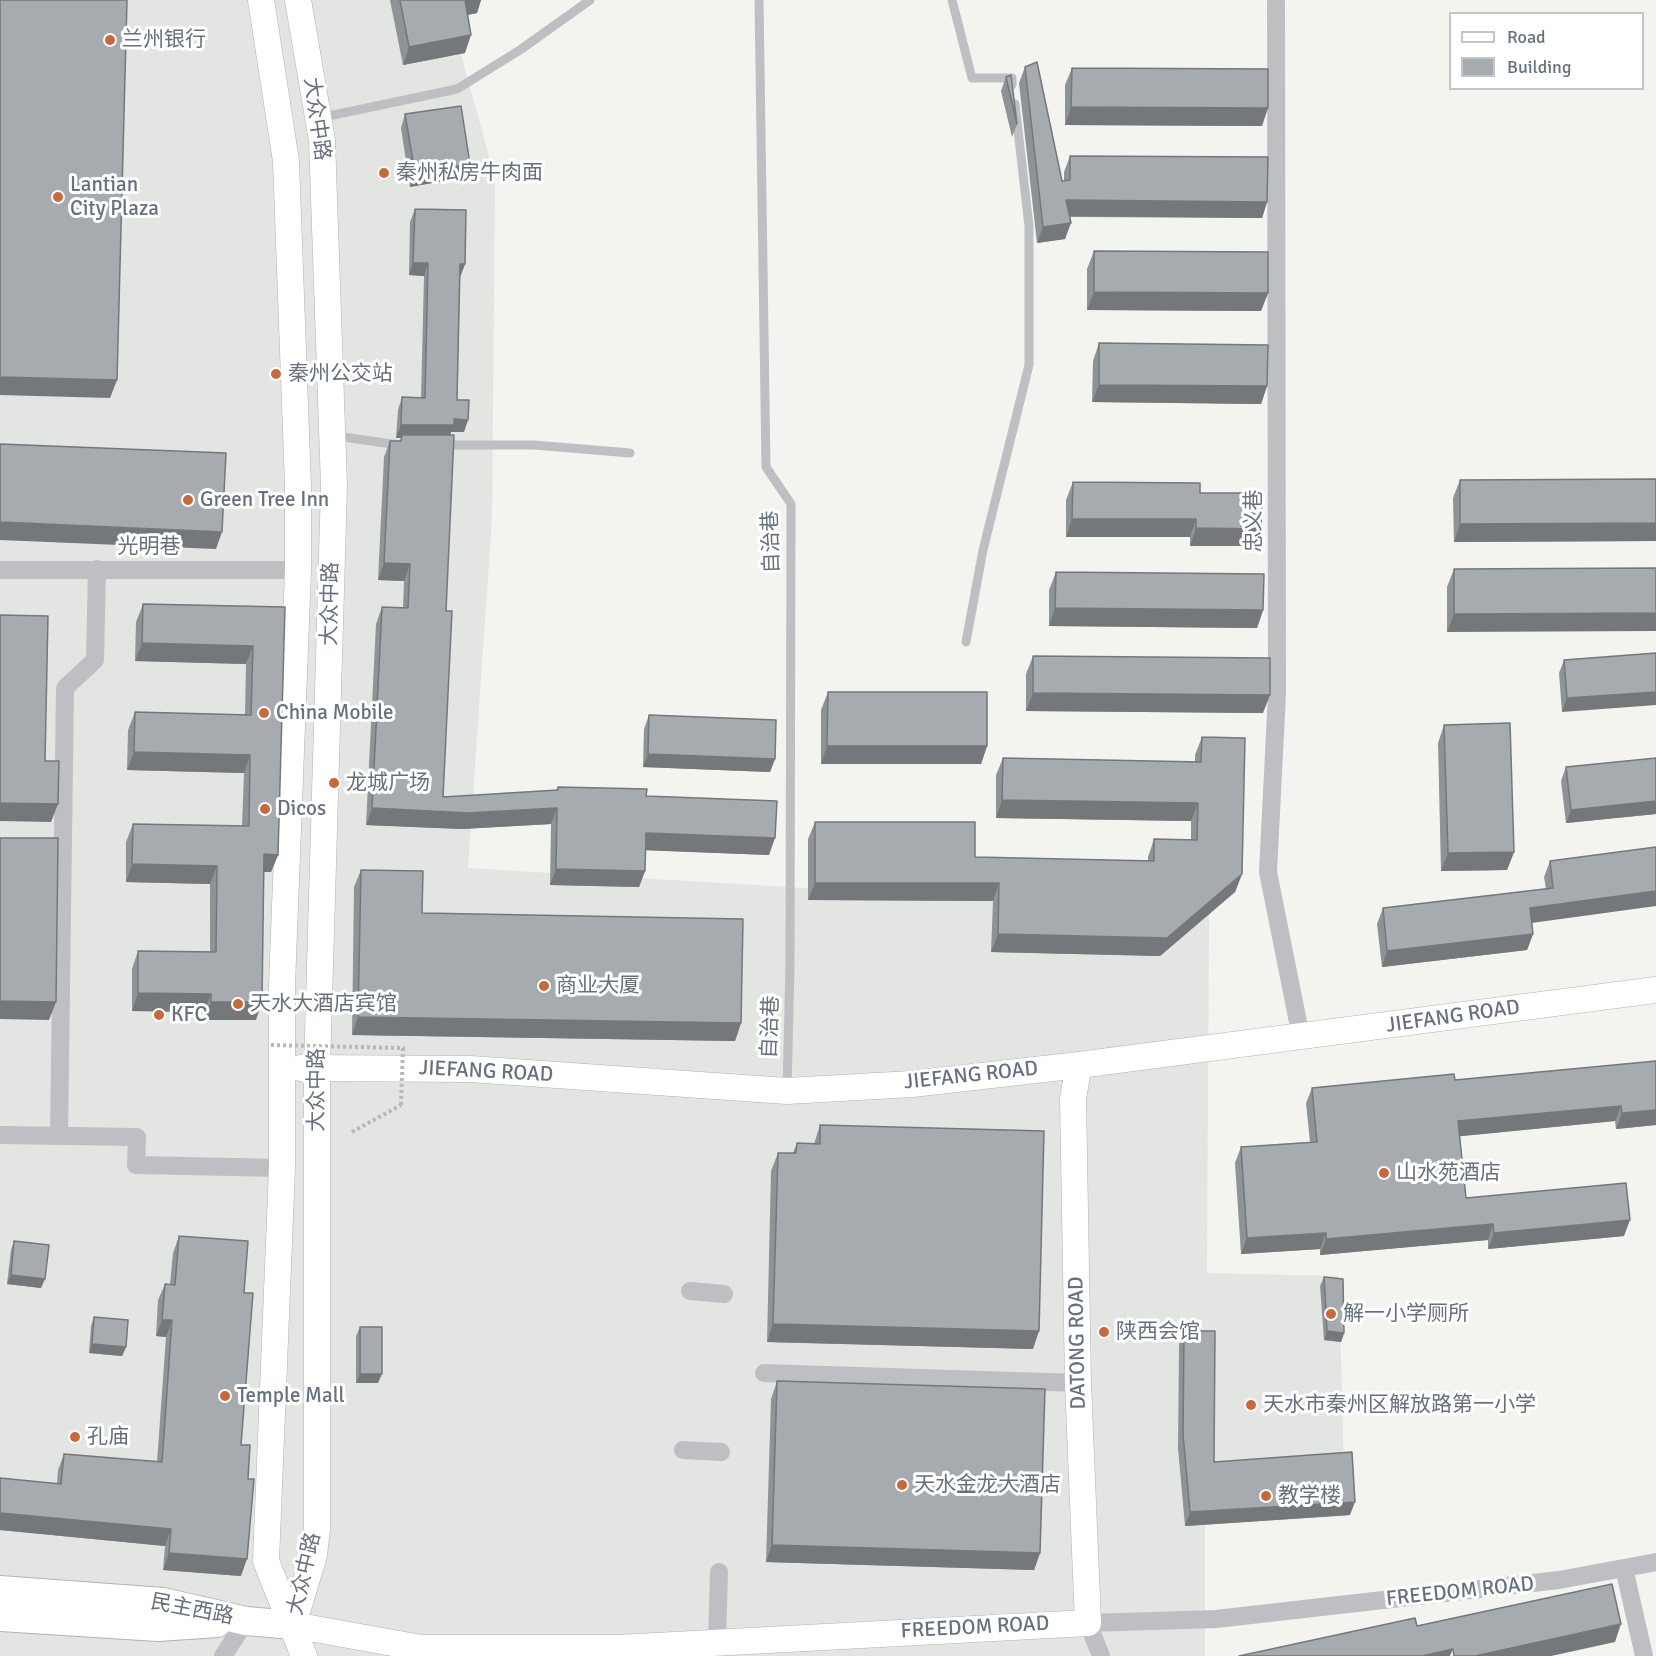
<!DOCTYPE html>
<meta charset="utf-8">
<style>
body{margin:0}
#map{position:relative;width:1656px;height:1656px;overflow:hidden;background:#f3f3f0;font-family:Signika,sans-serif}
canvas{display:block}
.legend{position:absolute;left:1449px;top:12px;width:195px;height:78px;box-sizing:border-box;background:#fff;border:2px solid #c2c6cb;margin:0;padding:8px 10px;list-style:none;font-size:18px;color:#66717d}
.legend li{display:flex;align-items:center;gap:12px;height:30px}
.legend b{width:30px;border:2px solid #c2c6cb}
</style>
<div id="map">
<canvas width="1656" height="1656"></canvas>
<ul class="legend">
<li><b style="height:8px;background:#fff"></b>Road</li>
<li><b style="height:16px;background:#a5abaf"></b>Building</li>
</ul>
</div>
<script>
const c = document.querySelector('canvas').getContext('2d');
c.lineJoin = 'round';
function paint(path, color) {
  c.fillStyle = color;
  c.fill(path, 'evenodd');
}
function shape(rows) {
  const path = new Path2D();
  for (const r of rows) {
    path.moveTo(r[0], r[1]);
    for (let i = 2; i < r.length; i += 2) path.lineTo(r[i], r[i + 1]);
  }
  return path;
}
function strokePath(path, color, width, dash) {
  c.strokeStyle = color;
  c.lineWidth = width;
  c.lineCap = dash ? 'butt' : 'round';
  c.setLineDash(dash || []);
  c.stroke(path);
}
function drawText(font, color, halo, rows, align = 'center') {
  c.font = font + ' Signika,"Noto Sans SC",sans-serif';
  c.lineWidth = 6;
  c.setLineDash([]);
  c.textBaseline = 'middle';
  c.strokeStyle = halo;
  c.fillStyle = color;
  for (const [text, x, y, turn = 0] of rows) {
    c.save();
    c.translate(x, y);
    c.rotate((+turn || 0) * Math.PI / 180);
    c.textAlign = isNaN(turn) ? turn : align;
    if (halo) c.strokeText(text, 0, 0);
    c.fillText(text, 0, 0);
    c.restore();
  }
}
paint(shape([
 [0,0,446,0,495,178,492,519,468,868,1209,912,1207,1273,1339,1276,1345,1516,1205,1525,1205,1656,0,1656]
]), '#e3e5e3');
const secondary = shape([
 [261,0,286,161,298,486,298,570,282,984,282,1168,266,1561,304,1656],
 [301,1068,470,1069,787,1091,912,1084,1079,1065,1656,990],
 [293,1625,314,1555,317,1528,317,1068,334,486,322,140,298,0],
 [293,1625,421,1648,618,1648,1088,1623,1078,1383,1073,1098,1079,1065]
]);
const primary = shape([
 [0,1590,163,1602,246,1621,293,1625],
 [0,1617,158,1627,217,1623]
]);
strokePath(secondary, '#afb3b7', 27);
strokePath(primary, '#b0b3b7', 30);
strokePath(shape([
 [352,1132,401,1105]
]), '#b6b8ba', 4, [3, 3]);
strokePath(shape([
 [759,0,766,467,791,504,790,964,787,1091],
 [952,0,972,78,1012,78,1012,85],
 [319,118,457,89,520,50,590,0],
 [336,436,399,445],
 [443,445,534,445,630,453],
 [966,642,983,550,1029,365,1029,226,1015,104]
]), '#bdbfc3', 9);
strokePath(shape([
 [1276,0,1277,694,1268,872,1301,1037],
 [0,570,298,570],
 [0,1135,137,1137,136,1165,282,1168],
 [59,1136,65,688,95,660,97,569],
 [690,1291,724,1294],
 [764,1373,1078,1383],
 [683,1450,721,1452],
 [1624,1568,1644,1656],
 [717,1642,719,1572],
 [223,1656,246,1621],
 [1101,1656,1088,1623,1216,1619,1559,1580,1656,1562]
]), '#bdbfc3', 18);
strokePath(secondary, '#fff', 26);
strokePath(primary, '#fff', 28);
strokePath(shape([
 [271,1045,403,1048,401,1105]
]), '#b6b8ba', 4, [3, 3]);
paint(shape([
 [390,0,481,0,477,13,467,15,465,53,403,65],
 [1025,67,1062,181,1064,181,1064,172,1070,156,1267,202,1262,218,1070,217,1065,239,1037,243,1019,83],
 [1072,68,1262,126,1065,125,1065,85],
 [1006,77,1017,124,1012,137,1001,91],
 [405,114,470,164,465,177,410,187,401,128],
 [415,209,465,264,460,277,457,400,464,432,451,432,450,435,446,611,443,797,556,790,558,787,646,796,769,855,645,850,645,871,639,887,550,885,551,824,462,829,366,825,376,624,382,607,403,608,404,581,378,580,384,457,390,441,400,441,401,438,396,438,398,410,402,397,421,398,424,276,409,275,410,222],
 [1094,251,1268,293,1261,311,1087,310,1087,269],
 [1099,343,1267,386,1261,404,1092,402,1093,361],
 [1656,479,1656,541,1454,542,1453,498,1460,480],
 [1073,482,1200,493,1261,529,1255,546,1190,546,1190,537,1066,537,1066,500],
 [1656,568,1447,632,1447,587,1454,569],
 [1056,572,1263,610,1257,628,1049,626,1049,590],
 [143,604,285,607,278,855,271,872,263,872,256,1020,204,1020,204,1012,132,1011,132,969,138,951,210,952,210,884,126,882,126,842,133,824,242,826,244,773,127,770,128,730,135,712,245,715,246,664,135,661,136,622],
 [1656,653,1562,712,1559,673,1564,660],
 [1033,656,1263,713,1026,711,1026,674],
 [828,692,987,746,981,764,821,764,821,710],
 [649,715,775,759,770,772,643,767,644,729],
 [1444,725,1514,852,1507,870,1441,871,1438,743],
 [1202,737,1242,874,1235,892,1160,956,991,952,993,901,808,900,808,839,815,822,975,857,1148,861,1148,857,1154,839,1191,840,1191,821,996,818,996,775,1003,758,1195,762,1195,755],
 [1656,758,1656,814,1566,823,1561,781,1566,767],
 [1656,847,1532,923,1533,934,1527,950,1382,967,1377,924,1383,908,1546,889,1544,877,1550,861],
 [361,870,422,913,741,1023,735,1041,352,1035,354,887],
 [1656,1061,1656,1125,1616,1129,1615,1121,1460,1136,1466,1198,1624,1236,1488,1249,1488,1240,1320,1255,1320,1249,1241,1254,1235,1163,1241,1147,1310,1142,1306,1103,1312,1088,1455,1080],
 [820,1125,1033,1349,767,1342,771,1171,778,1153,793,1153,797,1143,814,1144],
 [179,1236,244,1293,241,1445,241,1576,163,1570,165,1546,0,1530,0,1478,57,1484,58,1470,64,1454,157,1462,166,1337,156,1336,158,1300,165,1284,170,1284,173,1253],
 [14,1241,41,1288,7,1284,11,1250],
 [1324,1277,1344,1333,1341,1342,1324,1340,1320,1286],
 [94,1317,126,1347,122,1356,89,1353,91,1326],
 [360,1327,378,1383,356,1383,356,1336],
 [1184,1331,1214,1462,1350,1515,1185,1526,1178,1448,1179,1345],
 [777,1381,1040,1553,1034,1570,766,1562,771,1399]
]), '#8e9396');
paint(shape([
 [464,0,481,0,477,13,458,17],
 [471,35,465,53,403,65,409,47],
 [1071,107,1268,108,1262,126,1065,125],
 [470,164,465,177,410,187,415,173],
 [1066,200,1267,202,1262,218,1060,216],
 [1071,223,1065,239,1037,243,1043,227],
 [413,263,428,263,424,276,409,275],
 [460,264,465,264,460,277],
 [1094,292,1268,293,1261,311,1087,310],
 [0,377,117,380,110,398,0,395],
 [1099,385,1267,386,1261,404,1092,402],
 [454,419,468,420,464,432,451,432,449,438,402,435,401,438,396,438,401,425],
 [1072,519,1196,519,1190,537,1066,537],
 [0,522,222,532,216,549,0,540],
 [1656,523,1656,541,1454,542,1460,524],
 [1196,528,1261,529,1255,546,1190,546],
 [384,563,410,564,404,581,378,580],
 [1055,608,1263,610,1257,628,1049,626],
 [1656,613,1656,631,1447,632,1454,614],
 [142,643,253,646,246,664,135,661],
 [1656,692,1656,705,1562,712,1567,698],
 [1033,693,1270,695,1263,713,1026,711],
 [827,746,987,746,981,764,821,764],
 [134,752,250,755,244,773,127,770],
 [648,754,775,759,770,772,643,767],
 [1002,800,1198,803,1191,821,996,818],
 [1656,801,1656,814,1566,823,1571,810],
 [0,803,58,804,51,822,0,821],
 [372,808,557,808,551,824,462,829,366,825],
 [646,833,775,838,769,855,639,850],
 [1514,852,1507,870,1441,871,1448,853],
 [264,854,278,855,271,872,257,872],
 [132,864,217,866,210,884,126,882],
 [556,869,645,871,639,887,550,885],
 [1242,874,1235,892,1160,956,991,952,998,934],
 [815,883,999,883,993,901,808,900],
 [1656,891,1656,906,1524,924,1530,908],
 [1533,934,1527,950,1382,967,1387,951],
 [138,993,211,994,204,1012,132,1011],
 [0,1001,56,1002,49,1020,0,1019],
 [211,1002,262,1002,256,1020,204,1020],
 [358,1017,741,1023,735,1041,352,1035],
 [1621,1106,1615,1121,1453,1137,1458,1121],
 [1656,1110,1656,1125,1616,1129,1622,1113],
 [1630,1220,1624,1236,1488,1249,1494,1233],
 [1493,1224,1488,1240,1320,1255,1326,1239],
 [1326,1233,1320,1249,1241,1254,1247,1238],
 [11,1275,45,1279,41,1288,7,1284],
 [162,1320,172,1320,166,1337,156,1336],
 [773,1324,1039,1331,1033,1349,767,1342],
 [1327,1331,1344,1333,1341,1342,1324,1340],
 [92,1344,126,1347,122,1356,89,1353],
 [360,1374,382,1374,378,1383,356,1383],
 [1355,1502,1350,1515,1185,1526,1190,1512],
 [0,1513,171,1529,165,1546,0,1530],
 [772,1545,1040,1553,1034,1570,766,1562],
 [169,1553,247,1559,241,1576,163,1570],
 [1621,1624,1615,1642,1551,1656,1475,1656],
 [1453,1649,1450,1656,1422,1656]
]), '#74787a');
const building = shape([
 [0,0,127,0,117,380,0,377,0,0],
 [400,0,465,0,471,35,409,47,400,0],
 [1037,62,1062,181,1070,180,1070,156,1268,157,1267,202,1066,200,1071,223,1043,227,1025,67,1037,62],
 [1072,68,1268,69,1268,108,1071,107,1072,68],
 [1011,75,1017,124,1006,77,1011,75],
 [461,106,470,164,415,173,405,114,461,106],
 [415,209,466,210,465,264,460,264,457,400,469,400,468,420,454,419,454,425,401,425,402,397,425,398,428,263,413,263,415,209],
 [1094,251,1268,252,1268,293,1094,292,1094,251],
 [1099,343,1268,345,1267,386,1099,385,1099,343],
 [402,435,454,435,446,611,452,611,443,797,558,790,558,787,647,789,646,796,777,801,775,838,646,833,645,871,556,869,557,808,468,813,372,808,382,607,408,608,410,564,384,563,390,441,401,441,402,435],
 [0,444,226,453,222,532,0,522,0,444],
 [1656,479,1656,523,1460,524,1460,480,1656,479],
 [1073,482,1200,483,1200,493,1262,493,1261,529,1196,528,1196,519,1072,519,1073,482],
 [1656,568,1656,613,1454,614,1454,569,1656,568],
 [1056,572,1264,574,1263,610,1055,608,1056,572],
 [143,604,285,607,278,855,264,854,262,1002,211,1002,211,994,138,993,138,951,216,952,217,866,132,864,133,824,249,826,250,755,134,752,135,712,251,715,253,646,142,643,143,604],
 [0,615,48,616,45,761,59,761,58,804,0,803,0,615],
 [1656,653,1656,692,1567,698,1564,660,1656,653],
 [1033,656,1270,658,1270,695,1033,693,1033,656],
 [828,692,987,692,987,746,827,746,828,692],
 [649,715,776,720,775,759,648,754,649,715],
 [1510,723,1514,852,1448,853,1444,725,1510,723],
 [1202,737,1245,738,1242,874,1167,938,998,934,999,883,815,883,815,822,975,822,975,857,1154,861,1154,839,1197,840,1198,803,1002,800,1003,758,1201,762,1202,737],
 [1656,758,1656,801,1571,810,1566,767,1656,758],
 [0,838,58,838,56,1002,0,1001,0,838],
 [1656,847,1656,891,1530,908,1533,934,1387,951,1383,908,1553,888,1550,861,1656,847],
 [361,870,423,871,422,913,743,919,741,1023,358,1017,361,870],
 [1656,1061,1656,1110,1622,1113,1621,1106,1458,1121,1466,1198,1626,1183,1630,1220,1494,1233,1493,1224,1326,1239,1326,1233,1247,1238,1241,1147,1317,1142,1312,1088,1454,1074,1455,1080,1656,1061],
 [820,1125,1044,1131,1039,1331,773,1324,778,1153,796,1153,797,1143,820,1144,820,1125],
 [179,1236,248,1241,244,1293,253,1293,241,1445,250,1445,248,1479,254,1479,247,1559,169,1553,171,1529,0,1513,0,1478,61,1484,64,1454,162,1462,172,1320,162,1320,165,1284,175,1285,179,1236],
 [14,1241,49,1245,45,1279,11,1275,14,1241],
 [1324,1277,1343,1279,1344,1333,1327,1331,1324,1277],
 [94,1317,128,1320,126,1347,92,1344,94,1317],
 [360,1327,382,1327,382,1374,360,1374,360,1327],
 [1184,1331,1215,1331,1214,1462,1352,1452,1355,1502,1190,1512,1183,1434,1184,1331],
 [777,1381,1045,1389,1040,1553,772,1545,777,1381],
 [1612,1584,1621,1624,1475,1656,1454,1656,1453,1649,1422,1656,1239,1656,1415,1618,1417,1626,1612,1584]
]);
paint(building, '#a5abaf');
strokePath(building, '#74787a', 1.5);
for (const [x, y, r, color] of [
 [110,40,6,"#ca6838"],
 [384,173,6,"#ca6838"],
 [58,197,6,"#ca6838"],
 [276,374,6,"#ca6838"],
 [188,500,6,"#ca6838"],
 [264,713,6,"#ca6838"],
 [334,783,6,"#ca6838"],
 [265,809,6,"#ca6838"],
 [544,986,6,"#ca6838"],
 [238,1004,6,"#ca6838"],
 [159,1015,6,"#ca6838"],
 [1384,1173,6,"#ca6838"],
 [1331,1314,6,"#ca6838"],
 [1104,1332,6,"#ca6838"],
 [225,1396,6,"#ca6838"],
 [1251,1405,6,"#ca6838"],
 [75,1437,6,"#ca6838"],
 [902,1485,6,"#ca6838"],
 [1266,1496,6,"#ca6838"]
]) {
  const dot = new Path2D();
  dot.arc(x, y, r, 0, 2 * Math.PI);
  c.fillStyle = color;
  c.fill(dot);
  strokePath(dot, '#fff', 2);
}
drawText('21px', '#66717d', '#fff', [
 ["兰州银行",122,40],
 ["秦州私房牛肉面",396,173],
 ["Lantian",70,185],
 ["City Plaza",70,209],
 ["秦州公交站",288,374],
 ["Green Tree Inn",200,500],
 ["China Mobile",276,713],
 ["龙城广场",346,783],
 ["Dicos",277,809],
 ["商业大厦",556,986],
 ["天水大酒店宾馆",250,1004],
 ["KFC",171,1015],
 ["山水苑酒店",1396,1173],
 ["解一小学厕所",1343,1314],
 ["陕西会馆",1116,1332],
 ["Temple Mall",237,1396],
 ["天水市秦州区解放路第一小学",1263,1405],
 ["孔庙",87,1437],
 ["天水金龙大酒店",914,1485],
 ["教学楼",1278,1496]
], 'left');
drawText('21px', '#66717d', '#fff', [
 ["大众中路",316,119,82],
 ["忠义巷",1254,521,-90],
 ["自治巷",772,542,-92],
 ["光明巷",149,547],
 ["大众中路",331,604,-89],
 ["JIEFANG ROAD",1453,1017,-8],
 ["自治巷",771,1027,-88],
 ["JIEFANG ROAD",486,1072,3],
 ["JIEFANG ROAD",971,1076,-6],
 ["大众中路",317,1090,-90],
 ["DATONG ROAD",1078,1343,-91],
 ["大众中路",305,1574,-77],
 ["FREEDOM ROAD",1460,1592,-6],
 ["民主西路",192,1610,11],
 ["FREEDOM ROAD",975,1628,-3]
]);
</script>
